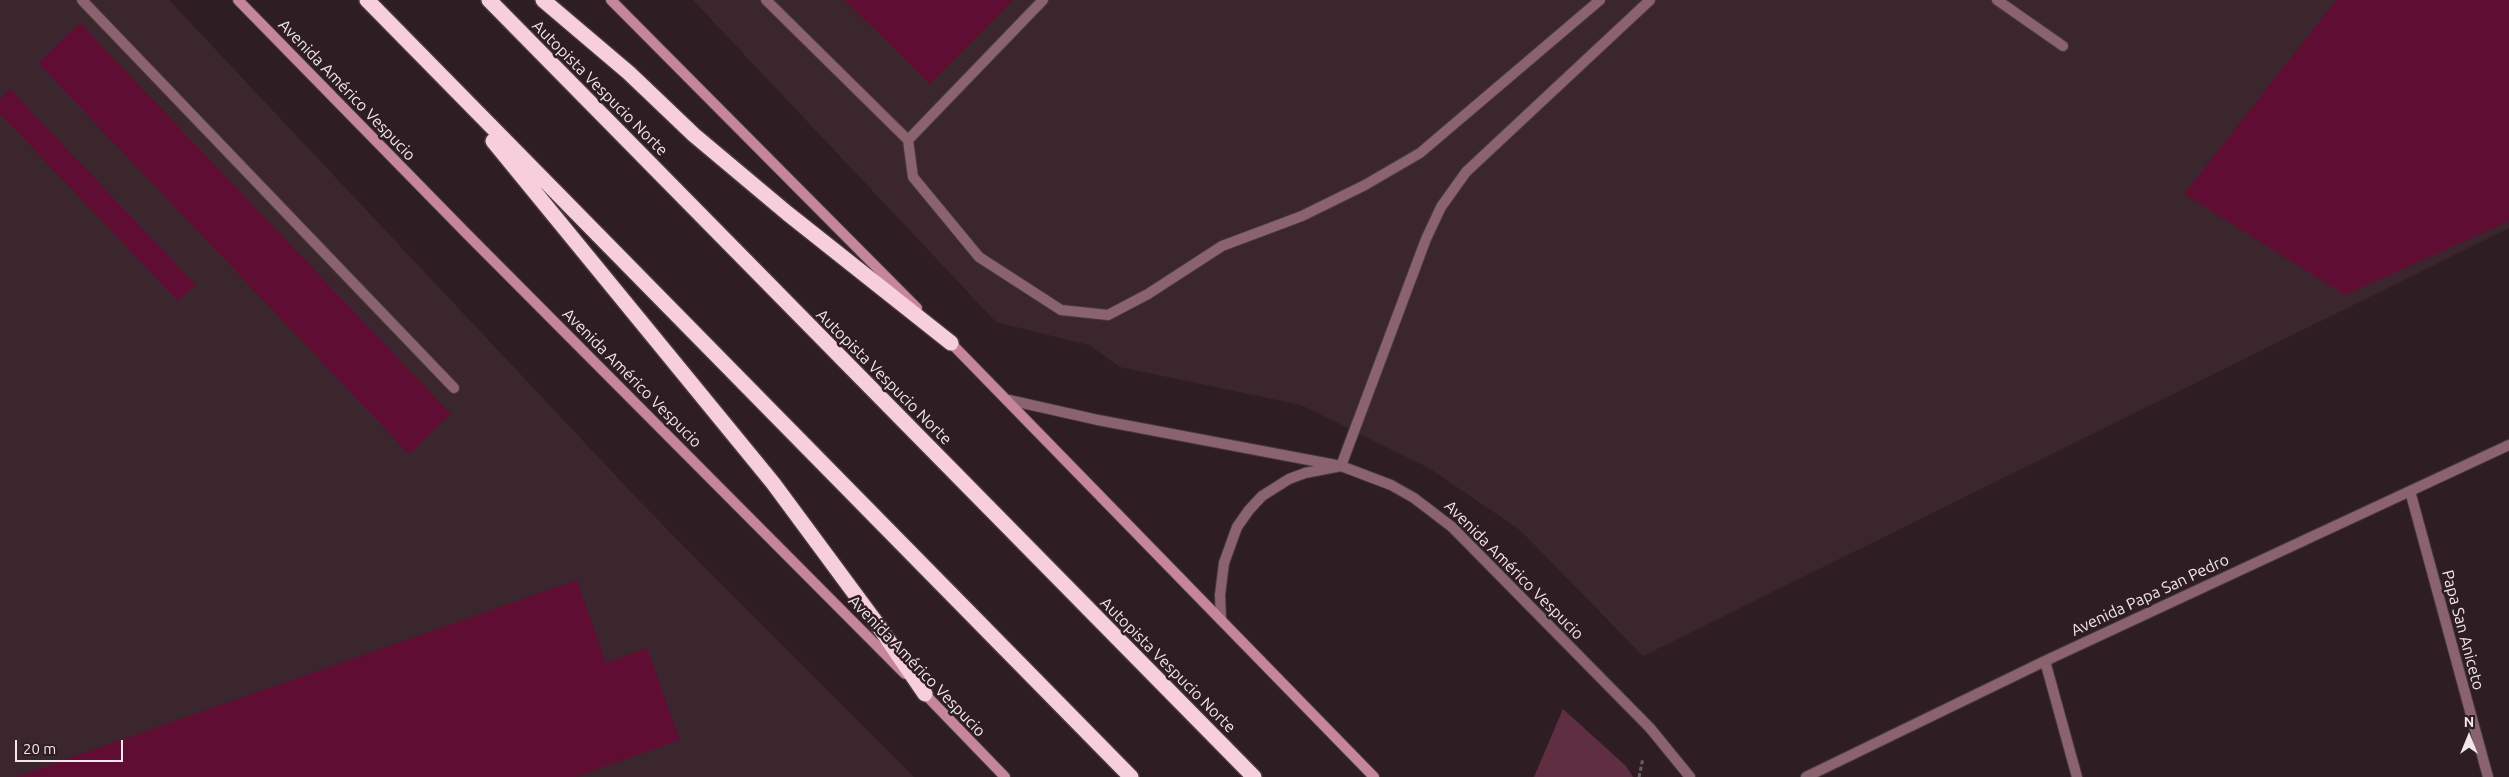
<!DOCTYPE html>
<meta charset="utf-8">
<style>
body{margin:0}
#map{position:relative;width:2509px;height:777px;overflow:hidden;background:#2e1e23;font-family:Ubuntu,sans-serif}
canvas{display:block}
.north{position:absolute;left:2444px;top:712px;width:50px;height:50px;-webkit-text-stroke:4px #2e1e23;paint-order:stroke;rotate:0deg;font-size:14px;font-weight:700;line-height:20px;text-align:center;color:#f1e6e9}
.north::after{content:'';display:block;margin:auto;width:18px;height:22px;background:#f1e6e9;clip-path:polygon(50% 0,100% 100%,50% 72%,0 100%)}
.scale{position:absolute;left:15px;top:740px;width:108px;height:22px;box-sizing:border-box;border:2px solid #f1e6e9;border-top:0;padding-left:6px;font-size:15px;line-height:18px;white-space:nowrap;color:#f1e6e9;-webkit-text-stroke:4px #2e1e23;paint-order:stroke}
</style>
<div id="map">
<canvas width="2509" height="777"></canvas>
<div class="north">N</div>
<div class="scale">20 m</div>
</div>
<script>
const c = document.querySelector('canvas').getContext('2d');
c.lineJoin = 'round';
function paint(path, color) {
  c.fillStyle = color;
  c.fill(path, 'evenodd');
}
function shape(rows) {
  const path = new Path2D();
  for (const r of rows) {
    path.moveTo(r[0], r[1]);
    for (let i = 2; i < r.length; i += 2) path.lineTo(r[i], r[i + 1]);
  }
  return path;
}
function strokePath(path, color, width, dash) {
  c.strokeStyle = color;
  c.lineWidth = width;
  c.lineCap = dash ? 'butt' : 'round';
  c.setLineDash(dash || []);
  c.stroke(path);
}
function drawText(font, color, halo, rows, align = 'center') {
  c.font = font + ' Ubuntu,sans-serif';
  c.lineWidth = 5;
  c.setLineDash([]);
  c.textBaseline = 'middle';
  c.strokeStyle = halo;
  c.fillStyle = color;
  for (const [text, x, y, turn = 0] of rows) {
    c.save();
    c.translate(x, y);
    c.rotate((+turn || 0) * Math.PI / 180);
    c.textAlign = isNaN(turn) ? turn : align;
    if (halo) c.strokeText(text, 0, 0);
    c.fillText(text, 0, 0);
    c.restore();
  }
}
paint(shape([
 [0,0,169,0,646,508,914,777,0,777],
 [693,0,2509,0,2509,228,1643,656,1520,530,1429,468,1301,405,1120,367,1089,345,996,322]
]), '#3c262d');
paint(shape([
 [1563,709,1626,766,1633,777,1534,777]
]), '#5f2e40');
paint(shape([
 [844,0,1013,0,930,84],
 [2336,0,2509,0,2509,221,2345,295,2184,194],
 [80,23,451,414,409,454,38,63],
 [10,89,196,285,178,301,0,114,0,99],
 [577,580,606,663,647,648,680,740,575,777,15,777]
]), '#600d34');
const lane = shape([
 [82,0,454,388],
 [766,0,908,140,913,177,979,257,1061,310,1108,315,1148,294,1222,246,1302,216,1365,185,1420,153,1600,0],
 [1997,0,2063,46],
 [908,140,1043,0],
 [1221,620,1220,595,1224,563,1237,527,1249,510,1262,496,1289,479,1305,473,1341,466,1426,239,1441,207,1466,172,1650,0]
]);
const street = shape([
 [1009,400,1098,420,1341,466,1391,485,1414,498,1452,527,1650,728,1690,777],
 [2410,491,2488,777],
 [2045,661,2077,777],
 [1806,777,2045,661,2509,445]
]);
const secondary = shape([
 [238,0,465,232,905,674],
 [611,0,917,308],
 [948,340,1374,777],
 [920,689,1005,777]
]);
const highway = shape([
 [367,0,1131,777],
 [489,0,1254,777],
 [543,0,629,73,694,135,787,213,951,343],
 [493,141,773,483,875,621,925,694]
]);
strokePath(lane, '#493a3f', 12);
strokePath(street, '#493a3f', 12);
strokePath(secondary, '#493a3f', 12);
strokePath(highway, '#493a3f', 18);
strokePath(shape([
 [1639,777,1643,758]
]), '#6d5f63', 3, [4, 2.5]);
strokePath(lane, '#8a636f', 10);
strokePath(street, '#8a636f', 10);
strokePath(secondary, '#c5869b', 10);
strokePath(highway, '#f7cfdc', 15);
drawText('16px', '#f1e6e9', '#2e1e23', [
 ["Autopista Vespucio Norte",600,88,45],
 ["Avenida Américo Vespucio",347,90,46],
 ["Autopista Vespucio Norte",884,377,45],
 ["Avenida Américo Vespucio",632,378,45],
 ["Avenida Américo Vespucio",1514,570,45],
 ["Avenida Papa San Pedro",2150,595,-25],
 ["Papa San Aniceto",2463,630,75],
 ["Autopista Vespucio Norte",1168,665,45],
 ["Avenida Américo Vespucio",917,666,46]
]);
</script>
